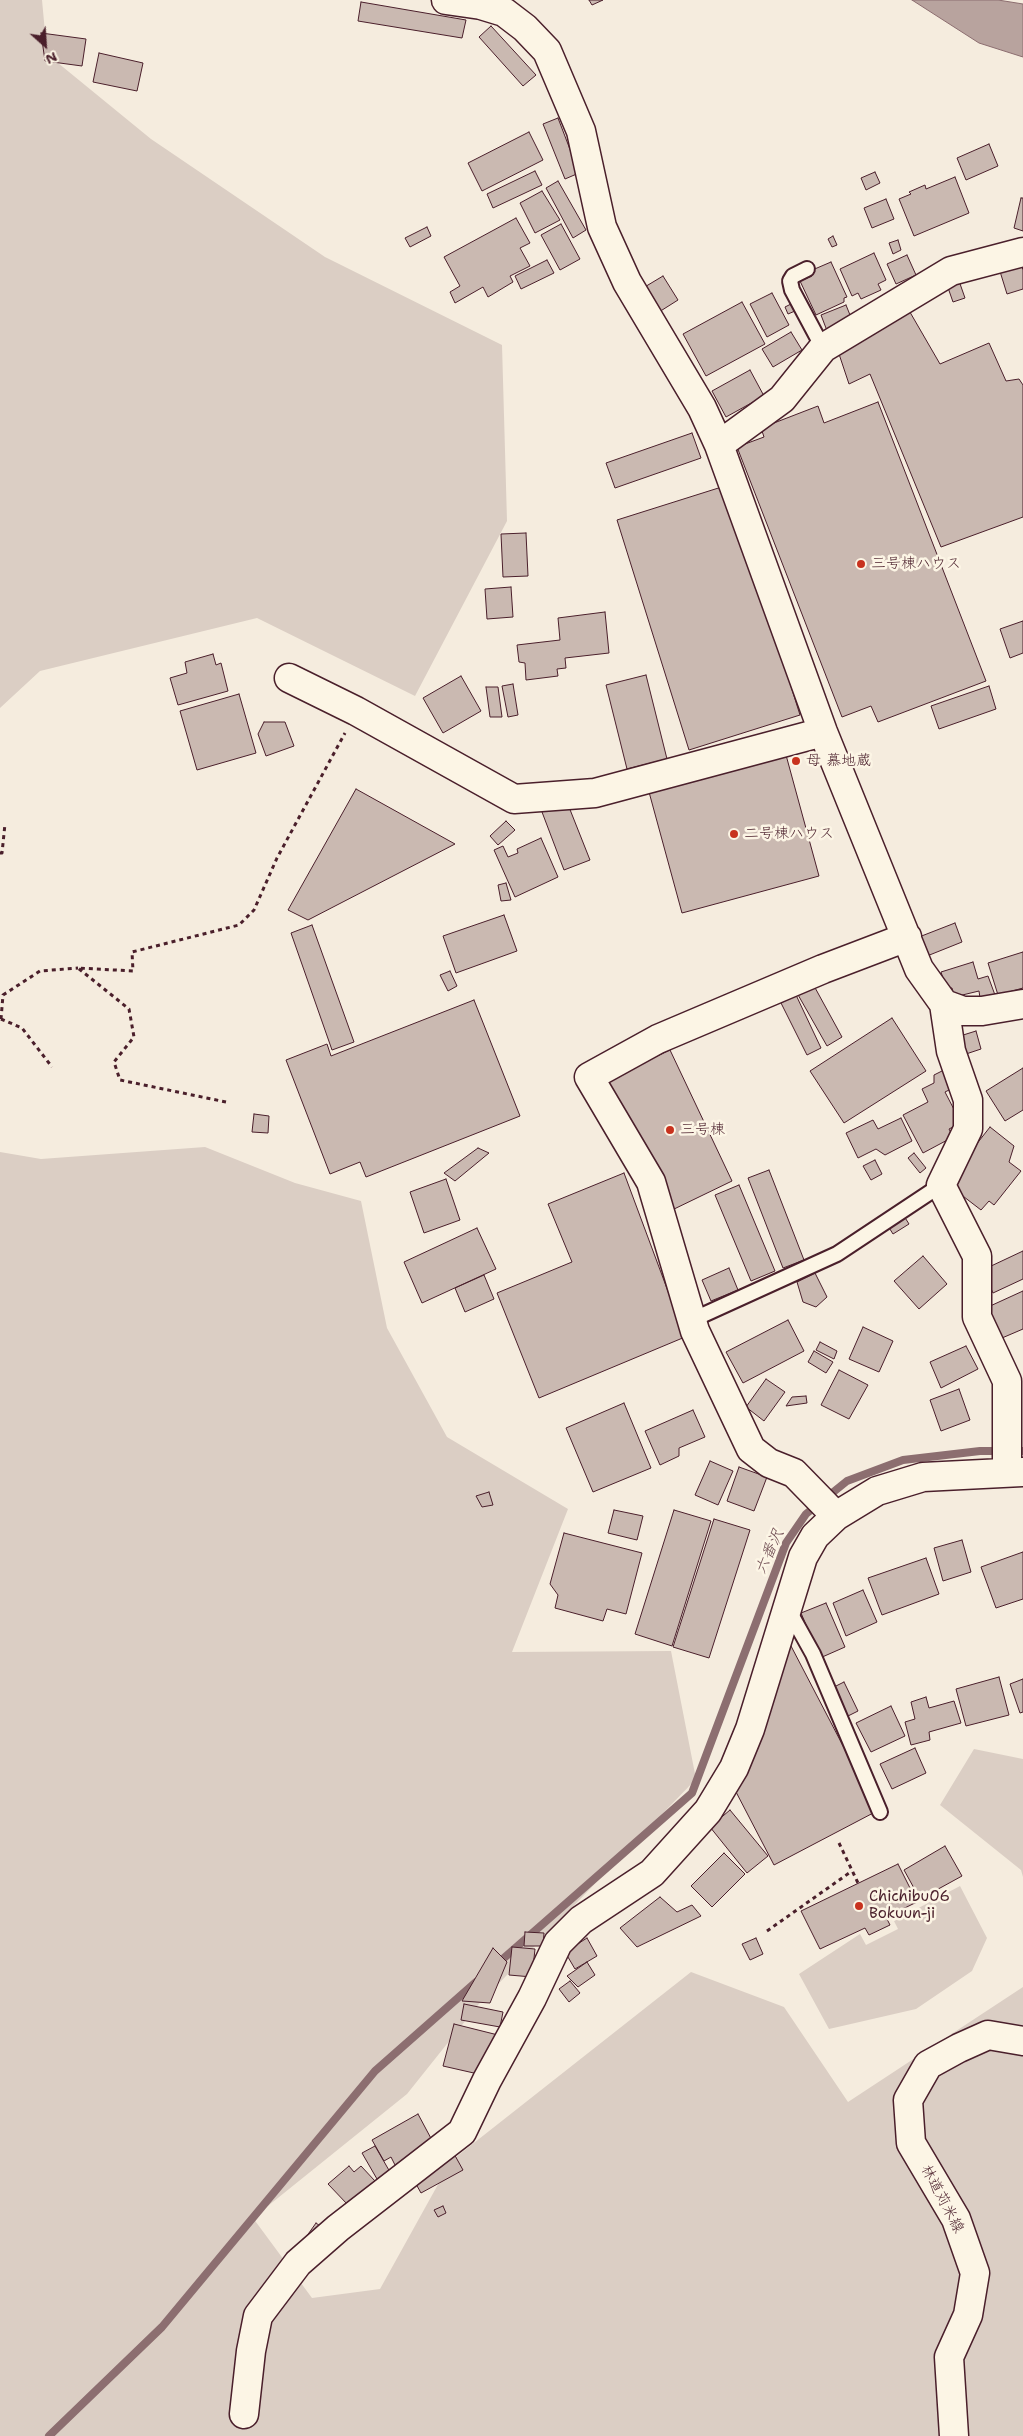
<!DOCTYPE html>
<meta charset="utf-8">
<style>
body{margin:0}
#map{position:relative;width:1023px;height:2436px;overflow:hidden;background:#f5ecde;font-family:"Shantell Sans",sans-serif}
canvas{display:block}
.north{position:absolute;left:20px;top:20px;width:50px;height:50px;-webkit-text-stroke:4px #fcf5e5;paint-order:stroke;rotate:154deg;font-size:14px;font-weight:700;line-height:20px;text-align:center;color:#4a1f2b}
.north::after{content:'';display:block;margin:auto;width:18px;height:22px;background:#4a1f2b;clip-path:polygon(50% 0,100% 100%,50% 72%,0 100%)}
</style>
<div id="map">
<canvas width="1023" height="2436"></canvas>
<div class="north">N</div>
</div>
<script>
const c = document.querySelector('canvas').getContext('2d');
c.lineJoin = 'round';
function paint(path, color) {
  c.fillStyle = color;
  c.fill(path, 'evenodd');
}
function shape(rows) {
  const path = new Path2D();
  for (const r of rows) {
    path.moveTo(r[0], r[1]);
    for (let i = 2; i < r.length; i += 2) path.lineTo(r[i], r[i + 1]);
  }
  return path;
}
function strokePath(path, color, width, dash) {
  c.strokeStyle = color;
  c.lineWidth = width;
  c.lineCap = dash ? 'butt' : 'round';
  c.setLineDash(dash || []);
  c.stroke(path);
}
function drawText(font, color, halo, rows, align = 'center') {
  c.font = font + ' "Shantell Sans","Klee One",sans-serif';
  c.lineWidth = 5;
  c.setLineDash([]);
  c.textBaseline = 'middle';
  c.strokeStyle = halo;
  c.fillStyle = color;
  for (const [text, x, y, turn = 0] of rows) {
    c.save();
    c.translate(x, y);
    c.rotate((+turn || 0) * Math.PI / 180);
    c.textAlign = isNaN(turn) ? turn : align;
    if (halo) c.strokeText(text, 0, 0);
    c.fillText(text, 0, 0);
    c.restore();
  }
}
paint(shape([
 [0,0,42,0,47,54,151,139,325,257,502,345,507,521,415,696,257,618,40,671,0,708],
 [205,1147,295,1183,361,1201,387,1328,447,1437,568,1509,512,1652,671,1651,696,1779,478,2005,407,2094,253,2218,312,2298,380,2289,451,2161,691,1972,784,2007,848,2102,1023,1987,1023,2436,0,2436,0,1152,41,1159],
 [974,1749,1023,1759,1023,1877,1021,1870,940,1805],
 [960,1886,987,1938,972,1971,916,2009,829,2029,799,1974,860,1934,866,1945,898,1929,894,1921]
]), '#dbcec4');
const water = shape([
 [912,0,998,0,1023,4,1023,57,979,43,912,0]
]);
paint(water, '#b8a39e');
strokePath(water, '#8c6e70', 1);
strokePath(shape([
 [496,1965,692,1793,786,1543,806,1514,847,1481,903,1460,980,1451,1023,1451],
 [49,2436,162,2327,375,2071,476,1982]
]), '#8c6e70', 8);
const building = shape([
 [589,0,603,0,592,5,589,0],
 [361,2,466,20,462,38,358,21,361,2],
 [491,26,536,75,523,86,479,37,491,26],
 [41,33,86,39,82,66,45,61,41,33],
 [99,53,143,63,137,91,93,82,99,53],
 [558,118,579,173,565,179,543,124,558,118],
 [529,132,543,160,482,191,468,163,529,132],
 [989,144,998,166,966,180,957,158,989,144],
 [535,171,542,185,493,208,487,194,535,171],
 [875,172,880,183,866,190,861,178,875,172],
 [955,177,969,213,914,236,899,199,911,194,909,192,925,185,926,189,955,177],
 [558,181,586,230,573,238,546,188,558,181],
 [542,191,560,220,535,233,520,203,542,191],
 [1021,198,1023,198,1023,231,1014,228,1021,198],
 [886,199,894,219,872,228,864,208,886,199],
 [516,218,530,243,520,248,530,266,510,276,513,282,488,297,483,287,455,303,450,292,460,286,444,257,516,218],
 [561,224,580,259,560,270,541,235,561,224],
 [427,227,431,236,410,247,405,238,427,227],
 [833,236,837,245,832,247,828,239,833,236],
 [898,240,901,250,893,254,889,243,898,240],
 [874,253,886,280,878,284,881,290,861,299,858,293,852,296,840,269,874,253],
 [907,255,916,275,896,284,887,264,907,255],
 [1019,258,1023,270,1023,289,1007,294,998,265,1019,258],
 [547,260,554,273,521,289,515,276,547,260],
 [831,262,847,297,844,298,844,302,816,315,800,281,812,276,810,271,831,262],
 [663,276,678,300,659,312,643,288,663,276],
 [958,278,965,298,953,302,946,282,958,278],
 [772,293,789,325,767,337,750,304,772,293],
 [742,302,765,344,706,376,683,334,742,302],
 [791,304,795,311,788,314,785,307,791,304],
 [846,305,854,325,829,336,821,315,846,305],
 [907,307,940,364,989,343,1006,381,1019,379,1023,385,1023,517,941,547,870,374,849,384,837,348,907,307],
 [791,332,802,350,773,367,762,349,791,332],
 [750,370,764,396,726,417,712,391,750,370],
 [878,402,986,681,878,722,871,706,842,717,737,447,764,437,761,428,818,406,824,423,878,402],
 [692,433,701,458,615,488,606,463,692,433],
 [728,485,800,715,689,750,617,520,728,485],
 [526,533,528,576,503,577,501,534,526,533],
 [511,587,513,617,487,619,485,589,511,587],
 [605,612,609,653,565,658,566,668,557,669,558,676,526,680,525,663,519,662,517,645,560,640,558,618,605,612],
 [1023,621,1023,653,1010,658,1000,629,1023,621],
 [213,654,216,665,221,663,228,691,178,705,170,678,187,673,185,662,213,654],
 [646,675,667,759,627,769,606,685,646,675],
 [461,676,481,711,443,733,423,698,461,676],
 [513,684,518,715,508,717,502,686,513,684],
 [989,686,996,709,939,729,931,706,989,686],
 [486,687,498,687,502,717,490,717,486,687],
 [239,694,256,753,197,770,180,711,239,694],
 [264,722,285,722,294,746,266,756,258,734,264,722],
 [786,755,819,876,682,913,649,792,786,755],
 [356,789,455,844,308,920,288,910,356,789],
 [567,802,590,860,564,870,542,812,567,802],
 [506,821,515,830,498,845,490,836,506,821],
 [541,838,558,877,515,897,494,850,503,846,508,857,518,853,517,849,541,838],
 [506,883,511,900,501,901,498,885,506,883],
 [504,915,517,951,456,973,443,936,504,915],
 [955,923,962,942,927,956,919,937,955,923],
 [312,925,354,1042,332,1050,291,933,312,925],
 [1023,952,1023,988,998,995,988,963,1023,952],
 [973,962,978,979,988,976,995,995,980,998,979,991,954,997,952,988,946,988,941,972,973,962],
 [450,971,457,986,448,991,440,975,450,971],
 [813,984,842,1037,827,1046,797,993,813,984],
 [796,995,821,1048,807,1055,781,1003,796,995],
 [474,1000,520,1116,366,1177,360,1162,330,1174,286,1060,327,1044,331,1056,474,1000],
 [892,1018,926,1071,844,1123,810,1071,892,1018],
 [976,1031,981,1049,966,1054,960,1036,976,1031],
 [670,1050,732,1181,670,1211,607,1080,670,1050],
 [1023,1068,1023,1110,1005,1121,986,1091,1023,1068],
 [946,1069,955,1087,945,1092,961,1123,949,1129,953,1137,923,1153,903,1115,928,1102,922,1089,934,1083,934,1075,946,1069],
 [254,1114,269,1116,268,1133,252,1132,254,1114],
 [901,1118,912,1141,885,1155,876,1149,858,1158,846,1133,873,1120,878,1129,901,1118],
 [990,1127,1014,1146,1009,1162,1021,1171,994,1205,989,1201,981,1210,946,1183,990,1127],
 [478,1148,489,1153,455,1181,444,1173,478,1148],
 [914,1153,926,1168,920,1173,908,1158,914,1153],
 [875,1160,882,1174,871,1180,863,1166,875,1160],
 [769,1170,804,1260,783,1268,748,1178,769,1170],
 [624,1173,685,1337,539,1398,497,1293,572,1262,548,1204,624,1173],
 [446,1179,460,1220,424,1233,410,1192,446,1179],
 [739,1185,775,1271,751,1281,715,1195,739,1185],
 [904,1216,909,1224,893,1234,888,1226,904,1216],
 [477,1228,496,1269,422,1303,404,1262,477,1228],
 [1023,1251,1023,1279,993,1293,989,1284,989,1267,1023,1251],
 [923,1256,947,1284,919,1309,894,1281,923,1256],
 [729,1268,738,1290,711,1301,702,1280,729,1268],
 [815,1273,827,1297,816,1307,803,1302,797,1282,815,1273],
 [484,1275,494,1299,465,1312,455,1288,484,1275],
 [1023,1291,1023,1329,1002,1338,988,1307,1023,1291],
 [788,1320,804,1351,743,1383,726,1352,788,1320],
 [863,1327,893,1341,879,1372,849,1359,863,1327],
 [820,1342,837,1351,834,1359,816,1350,820,1342],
 [966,1346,978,1369,941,1388,930,1362,966,1346],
 [814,1351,833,1362,826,1373,808,1362,814,1351],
 [839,1370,868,1385,849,1419,821,1405,839,1370],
 [766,1379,785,1392,764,1421,746,1407,766,1379],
 [959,1389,970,1420,941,1431,930,1400,959,1389],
 [806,1396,807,1403,786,1406,792,1397,806,1396],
 [624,1403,651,1468,593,1492,566,1428,624,1403],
 [693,1410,705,1437,679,1448,679,1456,660,1465,645,1431,693,1410],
 [710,1461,733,1471,718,1505,695,1495,710,1461],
 [739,1467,767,1477,754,1511,727,1501,739,1467],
 [489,1492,493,1505,482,1507,476,1496,489,1492],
 [614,1510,643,1516,637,1540,608,1533,614,1510],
 [674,1510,711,1521,672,1646,635,1634,674,1510],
 [714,1519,750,1530,709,1658,673,1647,714,1519],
 [564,1533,642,1553,626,1614,607,1609,603,1621,555,1608,558,1595,550,1584,564,1533],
 [962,1540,971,1572,943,1581,934,1548,962,1540],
 [1023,1552,1023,1599,996,1608,981,1567,1023,1552],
 [926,1558,939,1594,882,1615,868,1578,926,1558],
 [863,1590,877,1622,846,1636,833,1603,863,1590],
 [826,1603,845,1647,820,1658,801,1613,826,1603],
 [791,1646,877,1811,774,1865,735,1790,791,1646],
 [999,1677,1009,1715,966,1726,956,1689,999,1677],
 [1023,1679,1023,1712,1020,1713,1010,1684,1023,1679],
 [844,1682,858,1711,844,1718,830,1689,844,1682],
 [926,1697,929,1708,954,1701,961,1723,929,1732,930,1740,911,1745,905,1722,915,1719,911,1702,926,1697],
 [891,1706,905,1736,871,1752,856,1723,891,1706],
 [915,1748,926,1773,892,1789,880,1764,915,1748],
 [730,1810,768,1856,747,1873,710,1827,730,1810],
 [945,1846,962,1876,920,1899,904,1870,945,1846],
 [724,1853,745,1874,712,1907,691,1886,724,1853],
 [898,1864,917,1902,886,1917,890,1925,869,1935,865,1928,820,1949,801,1911,898,1864],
 [660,1897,677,1912,692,1905,701,1916,637,1947,620,1928,660,1897],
 [525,1932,544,1933,543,1946,524,1946,525,1932],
 [587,1938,597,1956,575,1969,565,1952,587,1938],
 [756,1938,763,1954,750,1960,742,1944,756,1938],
 [512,1947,535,1949,532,1977,509,1975,512,1947],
 [493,1948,507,1962,490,2003,462,2001,493,1948],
 [587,1962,595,1975,578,1987,567,1976,587,1962],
 [570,1981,580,1993,569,2002,559,1989,570,1981],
 [464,2004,503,2012,500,2027,461,2020,464,2004],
 [454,2024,502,2036,487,2076,443,2066,454,2024],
 [418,2114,434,2144,395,2165,391,2157,384,2161,372,2140,418,2114],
 [375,2146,390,2172,377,2179,362,2153,375,2146],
 [453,2152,463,2170,421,2193,411,2175,453,2152],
 [349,2166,354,2172,361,2166,375,2181,348,2205,328,2184,349,2166],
 [443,2206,446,2213,438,2217,434,2210,443,2206],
 [316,2223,327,2231,318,2244,304,2240,316,2223]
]);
paint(building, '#cab9b1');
strokePath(building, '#4a1f2b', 1);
const service = shape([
 [807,269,793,276,790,281,792,290,823,348],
 [692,1320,837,1254,941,1185],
 [788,1609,813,1654,880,1812]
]);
const minor = shape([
 [446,0,481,5,504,12,525,28,547,51,581,131,602,227,627,282,702,408,719,445,823,732,919,969,944,1004,963,1011,982,1011,1023,1004],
 [719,445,782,399,823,348,951,271,1023,252],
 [289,678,356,711,514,799,595,793,823,732],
 [944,1004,951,1051,968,1100,968,1129,941,1185,977,1256,977,1317,1007,1381,1007,1472],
 [836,1516,794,1473,769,1463,751,1449,695,1331,651,1182,589,1077,658,1039,823,969,907,937],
 [244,2414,251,2351,258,2316,298,2263,338,2228,462,2132,487,2080,532,1998,558,1943,581,1920,652,1873,708,1811,734,1768,750,1729,803,1557,815,1536,836,1516,877,1491,923,1477,1023,1472],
 [954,2436,949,2357,968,2315,975,2273,956,2219,911,2143,908,2100,928,2065,959,2048,988,2035,1023,2041]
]);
strokePath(service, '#4a1f2b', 18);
strokePath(minor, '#4a1f2b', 31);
strokePath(shape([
 [0,853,2,853,5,824],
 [1,1019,3,995,40,971,78,968],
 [1,1019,22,1028,52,1067],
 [226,1102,120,1080,114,1062,134,1037,129,1009,78,968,133,971,132,952,239,925,254,910,277,858,345,733],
 [839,1843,858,1883],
 [767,1931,852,1871]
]), '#4a1f2b', 3, [4, 4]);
strokePath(service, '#fcf5e5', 14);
strokePath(minor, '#fcf5e5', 28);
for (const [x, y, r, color] of [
 [861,564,5,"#c8321e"],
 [796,761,5,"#c8321e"],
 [734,834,5,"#c8321e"],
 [670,1130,5,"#c8321e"],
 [859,1906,5,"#c8321e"]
]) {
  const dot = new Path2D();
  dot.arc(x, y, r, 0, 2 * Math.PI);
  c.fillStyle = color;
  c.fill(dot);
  strokePath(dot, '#fcf5e5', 2);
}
drawText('15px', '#4a1f2b', '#fcf5e5', [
 ["三号棟ハウス",871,564],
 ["母 慕地蔵",806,761],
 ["二号棟ハウス",744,834],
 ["三号棟",680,1130],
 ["Chichibu06",869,1897],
 ["Bokuun-ji",869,1914]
], 'left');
drawText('15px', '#4a1f2b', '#fcf5e5', [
 ["林道苅米線",942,2199,62]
]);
drawText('italic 16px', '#704d53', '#fcf5e5', [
 ["六番沢",770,1552,-66]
]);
</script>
